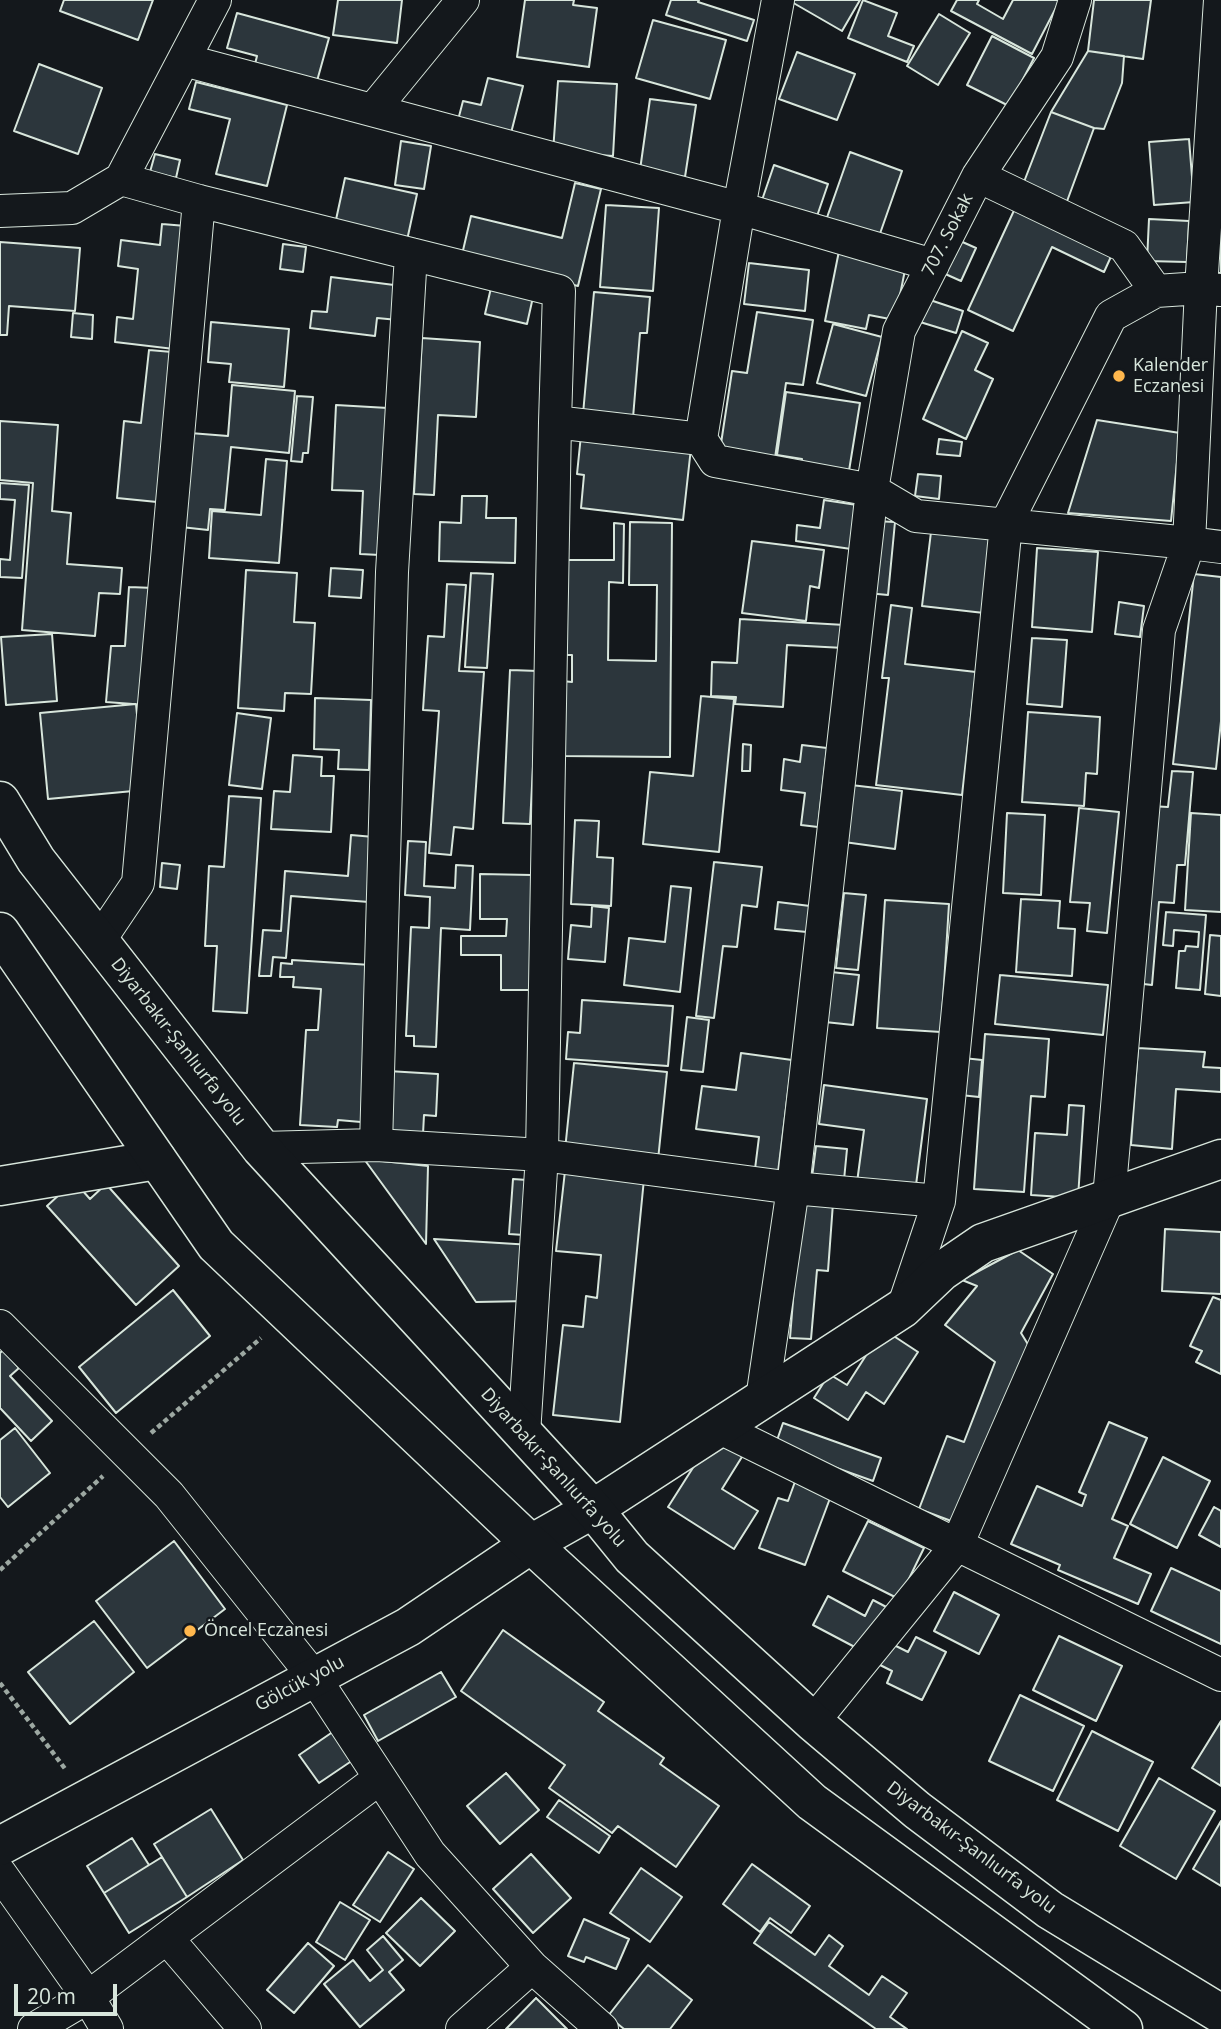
<!DOCTYPE html>
<meta charset="utf-8">
<style>
body{margin:0}
#map{position:relative;width:1221px;height:2029px;overflow:hidden;background:#14181c;font-family:"Open Sans",sans-serif}
canvas{display:block}
.scale{position:absolute;left:14px;top:1984px;width:103px;height:32px;box-sizing:border-box;border:4px solid #d8e6dc;border-top:0;padding-left:9px;font-size:21px;line-height:24px;white-space:nowrap;color:#d8e6dc;-webkit-text-stroke:5px #14181c;paint-order:stroke}
</style>
<div id="map">
<canvas width="1221" height="2029"></canvas>
<div class="scale">20 m</div>
</div>
<script>
const c = document.querySelector('canvas').getContext('2d');
c.lineJoin = 'round';
function paint(path, color) {
  c.fillStyle = color;
  c.fill(path, 'evenodd');
}
function shape(rows) {
  const path = new Path2D();
  for (const r of rows) {
    path.moveTo(r[0], r[1]);
    for (let i = 2; i < r.length; i += 2) path.lineTo(r[i], r[i + 1]);
  }
  return path;
}
function strokePath(path, color, width, dash) {
  c.strokeStyle = color;
  c.lineWidth = width;
  c.lineCap = dash ? 'butt' : 'round';
  c.setLineDash(dash || []);
  c.stroke(path);
}
function drawText(font, color, halo, rows, align = 'center') {
  c.font = font + ' "Open Sans",sans-serif';
  c.lineWidth = 5;
  c.setLineDash([]);
  c.textBaseline = 'middle';
  c.strokeStyle = halo;
  c.fillStyle = color;
  for (const [text, x, y, turn = 0] of rows) {
    c.save();
    c.translate(x, y);
    c.rotate((+turn || 0) * Math.PI / 180);
    c.textAlign = isNaN(turn) ? turn : align;
    if (halo) c.strokeText(text, 0, 0);
    c.fillText(text, 0, 0);
    c.restore();
  }
}
const building = shape([
 [64,0,153,0,138,40,60,11,64,0],
 [338,0,402,0,397,43,333,35,338,0],
 [525,0,574,0,573,5,597,8,589,67,517,57,525,0],
 [671,0,699,0,698,2,754,20,747,41,666,15,671,0],
 [790,0,860,0,842,31,790,1,790,0],
 [863,0,897,13,888,36,914,46,907,62,848,38,863,0],
 [957,0,979,0,977,4,1003,19,1013,0,1060,0,1032,54,951,11,957,0],
 [1094,0,1151,0,1143,59,1088,51,1094,0],
 [237,13,329,38,317,81,255,64,257,56,227,48,237,13],
 [939,14,970,33,938,85,907,66,939,14],
 [653,20,726,40,710,99,636,78,653,20],
 [992,36,1034,58,1009,106,967,85,992,36],
 [1088,51,1124,56,1122,83,1104,129,1094,128,1051,112,1088,51],
 [797,52,855,74,837,120,779,99,797,52],
 [39,64,102,88,78,154,14,131,39,64],
 [488,78,523,86,510,137,457,124,463,101,481,105,488,78],
 [558,81,617,84,613,156,553,152,558,81],
 [196,82,287,105,267,186,216,174,230,119,189,109,196,82],
 [650,99,696,105,685,177,640,170,650,99],
 [1051,112,1094,128,1066,204,1022,187,1051,112],
 [1189,139,1194,202,1154,205,1149,142,1189,139],
 [401,141,431,146,424,189,395,185,401,141],
 [850,152,902,171,876,245,824,226,850,152],
 [155,154,180,160,176,178,150,172,155,154],
 [774,165,828,184,815,222,761,203,774,165],
 [345,178,417,194,406,245,334,229,345,178],
 [575,183,601,189,578,286,461,259,471,216,562,238,575,183],
 [1221,188,1221,273,1215,273,1221,188],
 [1017,204,1114,250,1104,272,1052,247,1013,331,968,310,1017,204],
 [606,205,659,208,653,291,600,287,606,205],
 [1149,219,1189,221,1187,262,1147,261,1149,219],
 [162,224,186,226,174,349,115,342,117,317,133,319,138,269,118,266,121,240,160,245,162,224],
 [958,240,976,248,961,281,943,273,958,240],
 [0,242,80,248,75,311,9,306,7,335,0,335,0,242],
 [283,244,306,247,303,272,280,269,283,244],
 [839,251,906,265,895,320,869,315,866,329,825,321,839,251],
 [749,263,809,270,805,311,744,304,749,263],
 [331,277,402,286,398,320,377,318,375,336,310,328,312,311,327,312,331,277],
 [493,279,535,288,527,324,485,314,493,279],
 [594,292,650,297,647,333,640,333,633,418,583,414,594,292],
 [927,299,963,311,956,333,920,322,927,299],
 [757,312,813,320,803,385,786,383,775,458,720,450,732,371,747,373,757,312],
 [73,313,93,315,92,339,71,337,73,313],
 [211,322,289,329,284,387,229,382,231,364,208,362,211,322],
 [833,324,882,337,866,396,817,383,833,324],
 [962,331,988,343,975,370,993,379,966,439,923,419,962,331],
 [422,338,480,342,476,417,438,415,434,495,414,494,422,338],
 [149,350,172,352,157,502,117,498,124,421,141,423,149,350],
 [232,385,295,391,289,453,231,447,225,510,210,509,208,530,181,527,190,433,228,436,232,385],
 [786,392,860,403,848,477,801,470,802,459,777,455,786,392],
 [297,396,313,397,308,453,303,453,302,462,291,461,297,396],
 [336,405,388,408,380,555,360,554,363,491,332,490,336,405],
 [1097,420,1180,433,1171,521,1068,513,1097,420],
 [0,421,58,425,52,511,71,513,67,564,122,568,120,594,99,593,95,636,22,630,33,483,0,480,0,421],
 [581,435,691,448,683,520,581,508,584,475,577,474,581,435],
 [939,439,962,442,960,456,937,454,939,439],
 [266,459,287,461,279,563,209,558,212,511,261,515,266,459],
 [918,474,941,476,939,499,915,496,918,474],
 [0,483,29,485,22,578,0,577,0,559,10,560,15,500,0,499,0,483],
 [462,496,487,496,486,518,516,518,515,563,439,561,440,522,461,523,462,496],
 [824,500,857,505,851,549,796,541,797,525,820,528,824,500],
 [874,521,895,522,888,595,867,593,874,521],
 [630,522,672,523,670,757,562,756,562,681,572,682,572,655,565,655,566,560,614,560,614,523,624,524,623,583,609,582,608,660,656,661,657,585,629,585,630,522],
 [931,532,993,539,984,613,922,606,931,532],
 [752,541,824,550,819,588,810,586,806,621,742,613,752,541],
 [1037,548,1098,552,1092,632,1032,627,1037,548],
 [331,568,363,570,361,598,329,596,331,568],
 [246,570,297,573,294,622,315,623,311,694,285,693,284,711,238,708,246,570],
 [471,573,493,574,487,668,465,667,471,573],
 [1194,574,1221,577,1221,721,1216,769,1173,764,1194,574],
 [447,584,466,585,459,671,484,672,473,829,454,827,451,855,429,853,439,711,423,710,428,636,444,637,447,584],
 [129,587,154,588,146,705,106,702,111,646,125,646,129,587],
 [1119,602,1144,606,1140,637,1115,634,1119,602],
 [891,605,912,608,905,664,976,672,962,795,876,785,889,678,882,678,891,605],
 [740,619,845,625,844,648,787,645,783,707,735,704,736,697,711,696,712,662,737,663,740,619],
 [52,634,57,701,6,705,1,637,52,634],
 [1032,638,1067,640,1062,707,1027,704,1032,638],
 [510,670,538,671,530,824,503,823,510,670],
 [701,696,734,699,719,852,643,844,650,772,693,776,701,696],
 [315,698,371,700,369,770,338,769,339,750,314,749,315,698],
 [136,704,144,790,48,799,40,713,136,704],
 [1028,712,1100,717,1097,774,1086,773,1084,806,1022,802,1028,712],
 [237,713,271,718,262,789,229,785,237,713],
 [743,744,751,745,750,771,742,771,743,744],
 [802,745,827,748,818,827,801,825,805,793,781,790,784,759,800,762,802,745],
 [293,755,322,757,321,776,334,776,331,832,271,829,274,791,290,792,293,755],
 [1172,771,1193,772,1185,865,1177,865,1174,903,1159,902,1152,985,1135,983,1150,806,1168,807,1172,771],
 [851,785,902,791,895,849,844,842,851,785],
 [229,796,261,798,247,1013,213,1011,217,946,205,946,209,866,224,867,229,796],
 [1079,808,1119,812,1107,933,1087,931,1090,903,1070,902,1079,808],
 [1007,813,1045,815,1041,895,1003,893,1007,813],
 [1191,813,1221,815,1221,912,1185,910,1191,813],
 [575,820,599,821,597,857,613,858,611,906,571,904,575,820],
 [351,835,374,837,369,902,291,896,286,958,273,957,271,976,259,976,263,930,281,931,285,871,348,876,351,835],
 [408,841,426,842,424,886,455,888,456,865,473,866,470,930,441,928,436,1047,414,1046,414,1036,406,1036,411,927,429,928,430,897,405,895,408,841],
 [714,862,762,867,757,907,742,905,737,947,723,946,714,1018,696,1016,714,862],
 [162,863,180,865,177,889,160,887,162,863],
 [480,874,532,875,531,990,501,990,501,955,461,955,461,936,506,936,507,919,480,919,480,874],
 [671,886,691,888,680,992,624,985,629,938,665,942,671,886],
 [844,893,866,895,858,970,836,968,844,893],
 [1021,899,1060,901,1058,928,1075,929,1072,976,1016,972,1021,899],
 [885,900,949,904,941,1032,877,1028,885,900],
 [778,902,810,906,807,932,775,929,778,902],
 [592,906,609,908,605,962,568,959,571,925,591,927,592,906],
 [1166,912,1206,915,1200,990,1176,988,1179,951,1185,951,1186,946,1198,947,1199,932,1174,930,1173,946,1163,945,1166,912],
 [1210,935,1221,936,1221,996,1205,994,1210,935],
 [292,960,371,965,361,1122,338,1120,337,1127,300,1125,306,1030,318,1030,321,989,293,987,294,977,280,977,281,963,292,964,292,960],
 [831,972,859,975,853,1025,825,1022,831,972],
 [1000,975,1108,985,1103,1035,995,1024,1000,975],
 [582,1000,673,1006,668,1066,566,1059,568,1032,580,1033,582,1000],
 [687,1017,709,1020,703,1072,681,1070,687,1017],
 [985,1034,1049,1039,1045,1097,1031,1096,1024,1192,974,1189,985,1034],
 [1138,1048,1205,1052,1203,1067,1221,1068,1221,1092,1176,1089,1172,1149,1131,1145,1138,1048],
 [741,1053,792,1060,778,1172,755,1169,759,1137,696,1129,702,1086,736,1090,741,1053],
 [954,1057,982,1060,979,1097,951,1094,954,1057],
 [574,1063,667,1072,658,1160,565,1150,574,1063],
 [388,1071,438,1074,436,1116,424,1115,423,1134,385,1132,388,1071],
 [824,1085,927,1099,916,1185,856,1190,864,1130,819,1124,824,1085],
 [1069,1105,1084,1106,1078,1198,1031,1195,1035,1133,1067,1135,1069,1105],
 [816,1146,847,1149,844,1180,812,1177,816,1146],
 [364,1159,428,1166,426,1244,364,1159],
 [565,1171,644,1179,620,1422,553,1415,563,1325,583,1327,586,1296,597,1298,601,1255,556,1251,565,1171],
 [513,1179,527,1180,524,1235,509,1234,513,1179],
 [74,1181,90,1199,106,1184,179,1266,136,1305,47,1206,74,1181],
 [801,1200,833,1203,828,1271,817,1270,811,1339,790,1338,801,1200],
 [1165,1229,1221,1232,1221,1294,1162,1291,1165,1229],
 [434,1239,532,1245,529,1301,476,1302,434,1239],
 [1018,1250,1053,1274,1021,1333,1029,1346,962,1525,919,1509,947,1436,964,1442,995,1362,945,1325,977,1286,962,1280,1018,1250],
 [173,1290,210,1336,116,1413,79,1367,173,1290],
 [1213,1297,1221,1300,1221,1374,1196,1362,1202,1351,1190,1346,1213,1297],
 [883,1329,918,1352,884,1404,866,1392,848,1420,814,1398,829,1374,847,1385,883,1329],
 [3,1350,19,1368,10,1376,52,1421,31,1441,0,1408,0,1353,3,1350],
 [1109,1422,1147,1438,1112,1519,1128,1526,1114,1558,1151,1574,1138,1604,1058,1570,1060,1565,1011,1544,1037,1486,1082,1506,1086,1495,1079,1492,1109,1422],
 [783,1423,881,1458,873,1481,775,1446,783,1423],
 [15,1428,50,1473,8,1507,0,1497,0,1440,15,1428],
 [715,1433,745,1452,722,1489,758,1511,734,1549,668,1507,715,1433],
 [1163,1457,1210,1481,1177,1548,1130,1524,1163,1457],
 [796,1479,832,1493,805,1565,759,1548,778,1498,788,1501,796,1479],
 [1214,1507,1221,1511,1221,1547,1199,1535,1214,1507],
 [868,1521,924,1548,899,1599,843,1571,868,1521],
 [174,1541,225,1609,147,1668,96,1601,174,1541],
 [1171,1568,1221,1591,1221,1644,1151,1611,1171,1568],
 [954,1592,999,1615,979,1654,934,1631,954,1592],
 [828,1596,865,1616,873,1600,892,1610,868,1654,813,1625,828,1596],
 [94,1621,134,1672,70,1724,28,1672,94,1621],
 [503,1630,604,1702,598,1711,664,1758,660,1764,719,1806,676,1867,618,1826,612,1833,549,1788,565,1765,461,1691,503,1630],
 [1059,1636,1122,1666,1096,1721,1033,1690,1059,1636],
 [916,1637,946,1652,922,1700,887,1683,892,1671,874,1662,884,1640,908,1652,916,1637],
 [441,1672,456,1697,378,1741,364,1715,441,1672],
 [1020,1695,1084,1726,1053,1791,989,1761,1020,1695],
 [1221,1721,1221,1786,1192,1768,1221,1721],
 [337,1729,356,1758,319,1783,299,1755,337,1729],
 [1092,1731,1153,1762,1118,1831,1057,1800,1092,1731],
 [506,1773,539,1810,500,1844,467,1806,506,1773],
 [1159,1778,1215,1811,1176,1879,1120,1846,1159,1778],
 [559,1800,610,1836,599,1853,547,1817,559,1800],
 [211,1809,243,1860,187,1897,154,1844,211,1809],
 [1221,1821,1221,1886,1193,1869,1221,1821],
 [132,1838,149,1865,104,1893,87,1866,132,1838],
 [388,1852,414,1869,380,1922,353,1905,388,1852],
 [531,1854,571,1898,533,1933,493,1889,531,1854],
 [162,1857,187,1897,129,1933,104,1893,162,1857],
 [752,1864,810,1906,791,1933,770,1918,760,1932,723,1904,752,1864],
 [641,1868,682,1897,650,1942,610,1913,641,1868],
 [421,1898,455,1931,420,1966,386,1933,421,1898],
 [340,1902,370,1920,345,1960,316,1942,340,1902],
 [584,1919,629,1939,616,1969,586,1957,584,1962,568,1956,584,1919],
 [769,1922,815,1955,829,1935,843,1946,829,1966,869,1995,882,1976,907,1993,890,2017,907,2029,876,2029,754,1943,769,1922],
 [383,1936,403,1960,389,1972,404,1990,360,2027,324,1984,353,1960,370,1981,383,1970,367,1950,383,1936],
 [308,1943,334,1966,294,2013,267,1990,308,1943],
 [648,1965,692,2000,670,2029,624,2029,608,2016,648,1965],
 [536,1998,567,2029,506,2029,536,1998]
]);
paint(building, '#2c363c');
strokePath(building, '#d8e6dc', 2);
const minor = shape([
 [1220,0,1201,288,1189,543,1221,547],
 [184,60,739,208,933,265],
 [373,110,463,0],
 [978,176,1124,246,1156,291],
 [121,179,199,201,559,291,555,422,542,1155,793,1188,872,490,899,331,978,176,1057,57,1075,0],
 [0,211,72,208,121,179,215,0],
 [555,422,701,439,715,461,872,490,916,516,1189,543,1159,630,1109,1198,957,1545,813,1722],
 [701,439,739,208,778,0],
 [99,941,138,883,199,201],
 [376,1145,392,572,411,254],
 [261,1148,376,1145,542,1155,524,1434],
 [903,1308,939,1201,1006,524,1111,316,1156,291,1201,288,1221,290],
 [0,1326,169,1495,314,1677,430,1854,532,1967,602,2029],
 [762,1399,793,1188,939,1201],
 [718,1427,1221,1675],
 [0,1873,88,1997,107,2029],
 [167,1938,245,2029],
 [34,2029,88,1997,380,1778],
 [462,2029,532,1967]
]);
const tertiary = shape([
 [0,1186,157,1160],
 [593,1509,903,1308,942,1271,983,1243,1221,1159]
]);
const secondary = shape([
 [0,1846,408,1627,531,1544,593,1509]
]);
const trunk = shape([
 [0,801,36,860,261,1148,593,1509,632,1557,813,1722,917,1810,1050,1910,1221,2014],
 [0,932,216,1245,531,1544,812,1802,1123,2029]
]);
strokePath(minor, '#d8e6dc', 34);
strokePath(tertiary, '#d8e6dc', 41);
strokePath(secondary, '#d8e6dc', 41);
strokePath(trunk, '#d8e6dc', 41);
strokePath(shape([
 [151,1433,261,1338],
 [0,1570,103,1476],
 [0,1683,66,1770]
]), '#9da8a2', 4.5, [5, 3.5]);
strokePath(minor, '#14181c', 32);
strokePath(tertiary, '#14181c', 38);
strokePath(secondary, '#14181c', 38);
strokePath(trunk, '#14181c', 38);
for (const [x, y, r, color] of [
 [1119,376,7,"#ffb74d"],
 [190,1631,7,"#ffb74d"]
]) {
  const dot = new Path2D();
  dot.arc(x, y, r, 0, 2 * Math.PI);
  c.fillStyle = color;
  c.fill(dot);
  strokePath(dot, '#14181c', 2.5);
}
drawText('18px', '#d8e6dc', '#14181c', [
 ["707. Sokak",948,235,-63],
 ["Diyarbakır-Şanlıurfa yolu",178,1042,52],
 ["Diyarbakır-Şanlıurfa yolu",553,1468,48],
 ["Gölcük yolu",300,1684,-28],
 ["Diyarbakır-Şanlıurfa yolu",971,1848,37]
]);
drawText('18px', '#d8e6dc', '#14181c', [
 ["Kalender",1133,366],
 ["Eczanesi",1133,387],
 ["Öncel Eczanesi",204,1631]
], 'left');
</script>
